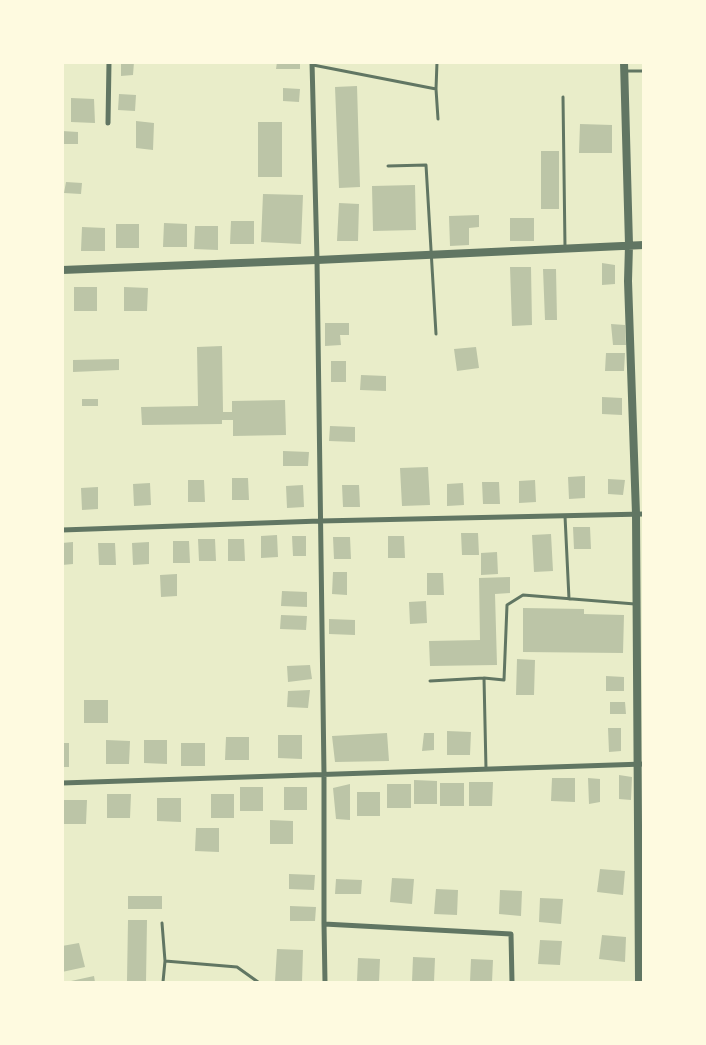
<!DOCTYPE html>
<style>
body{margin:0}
#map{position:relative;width:706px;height:1045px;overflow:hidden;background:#e9edc9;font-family:Arial,sans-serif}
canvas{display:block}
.frame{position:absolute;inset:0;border:64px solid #fefae0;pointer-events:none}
</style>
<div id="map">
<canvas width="706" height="1045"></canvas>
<div class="frame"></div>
</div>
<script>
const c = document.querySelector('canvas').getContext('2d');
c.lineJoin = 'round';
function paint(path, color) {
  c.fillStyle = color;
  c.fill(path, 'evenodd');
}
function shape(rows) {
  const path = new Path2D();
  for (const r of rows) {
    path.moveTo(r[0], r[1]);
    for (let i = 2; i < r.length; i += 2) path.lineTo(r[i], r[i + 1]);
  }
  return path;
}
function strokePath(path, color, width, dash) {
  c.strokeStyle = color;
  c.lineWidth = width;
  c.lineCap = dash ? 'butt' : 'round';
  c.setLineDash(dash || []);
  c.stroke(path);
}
paint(shape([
 [121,62,134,62,133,75,121,76],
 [277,62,300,62,300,69,276,69],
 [357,86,360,187,339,188,335,87],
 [283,88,300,89,299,102,283,101],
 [119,94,136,95,135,111,118,110],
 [71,98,94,99,95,123,71,122],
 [136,121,154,123,153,150,136,148],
 [258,122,282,122,282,177,258,177],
 [580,124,612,125,612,153,579,153],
 [62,131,78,132,78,144,62,144],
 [541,151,559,151,559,209,541,209],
 [66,182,82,183,81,194,64,193],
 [415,185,416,230,373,231,372,186],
 [263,194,303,195,301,244,261,242],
 [339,203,359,204,358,241,337,241],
 [479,215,479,227,469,228,469,245,450,246,449,216],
 [510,218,534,218,534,241,510,241],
 [231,221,254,221,254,244,230,244],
 [164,223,187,224,187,247,163,247],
 [116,224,139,224,139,248,116,248],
 [195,226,218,226,218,250,194,249],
 [82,227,105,228,105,251,81,251],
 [602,263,615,265,615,284,602,285],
 [510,267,531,267,532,325,512,326],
 [543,269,556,269,557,320,545,320],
 [74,287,97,287,97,311,74,311],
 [124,287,148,288,147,311,124,311],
 [325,323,349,323,349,335,340,335,341,345,325,346],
 [611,324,625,325,626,345,613,345],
 [222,346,223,412,232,412,232,401,285,400,286,435,233,436,233,420,222,420,222,424,142,425,141,407,198,406,197,347],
 [476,347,479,368,457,371,454,349],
 [606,353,625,353,624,371,605,371],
 [119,359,119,370,73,372,73,360],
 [331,361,346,361,346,382,331,382],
 [361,375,386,376,386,391,360,390],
 [602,397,622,398,622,415,602,414],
 [82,399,98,399,98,406,82,406],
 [330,426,355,427,355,442,329,441],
 [283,451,309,452,308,466,283,466],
 [428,467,430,505,402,506,400,468],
 [585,476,585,498,569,499,568,477],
 [232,478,248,478,249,500,232,500],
 [608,479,625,480,623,495,608,494],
 [188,480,204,480,205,502,188,502],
 [535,480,536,502,519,503,519,481],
 [482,482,499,482,500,504,483,504],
 [150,483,151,505,134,506,133,484],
 [463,483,464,505,447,506,447,484],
 [303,485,304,507,287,508,286,486],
 [342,485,359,485,360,507,343,507],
 [98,487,98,509,82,510,81,488],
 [573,527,590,527,591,549,574,549],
 [461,533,478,533,479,555,462,555],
 [551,534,553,571,534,572,532,535],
 [277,535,278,557,261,558,261,536],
 [292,536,306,536,306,556,293,556],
 [388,536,404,536,405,558,388,558],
 [333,537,350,537,351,559,334,559],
 [198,539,215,539,216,561,199,561],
 [228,539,244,539,245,561,228,561],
 [173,541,189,541,190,563,173,563],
 [73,542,73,564,62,565,62,543],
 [149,542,149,564,133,565,132,543],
 [98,543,115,543,116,565,99,565],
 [497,552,498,574,481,575,481,553],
 [333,572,347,572,347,595,332,594],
 [427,573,443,573,444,595,427,595],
 [177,574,177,596,161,597,160,575],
 [510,577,510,593,495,594,497,665,430,666,429,641,480,640,479,578],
 [282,591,307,592,307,607,281,606],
 [426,601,427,623,410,624,409,602],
 [523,608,584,609,584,614,624,615,623,653,523,652],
 [281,615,307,616,306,630,280,629],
 [329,619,355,620,355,635,329,634],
 [517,659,535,660,534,695,516,695],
 [310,665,312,679,288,682,287,666],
 [606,676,624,677,624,691,606,691],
 [310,690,308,708,287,707,288,691],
 [84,700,108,700,108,723,84,723],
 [610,702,625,702,626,714,610,714],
 [608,728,621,728,621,751,609,752],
 [447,731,471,732,470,755,447,755],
 [387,733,389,761,335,762,332,736],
 [424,733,434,733,434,750,422,751],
 [278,735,302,735,302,759,278,758],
 [226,737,249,737,249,760,225,760],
 [106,740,130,741,129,764,106,764],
 [144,740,167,740,167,764,144,763],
 [62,743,69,743,69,767,62,767],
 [181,743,205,743,205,766,181,766],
 [619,775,632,777,631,800,619,799],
 [552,778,575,778,575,802,551,801],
 [588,778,600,779,600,802,589,804],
 [414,780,437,781,437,804,414,804],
 [469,782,493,782,492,806,469,806],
 [440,783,464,783,464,806,440,806],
 [350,784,350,820,336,819,333,788],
 [387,784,411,784,411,808,387,808],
 [240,787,263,787,263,811,240,811],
 [284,787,307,787,307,810,284,810],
 [357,792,380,792,380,816,357,816],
 [107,794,131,794,130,818,107,818],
 [211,794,234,794,234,818,211,818],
 [157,798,181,798,181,822,157,821],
 [63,800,87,800,86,824,63,824],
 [270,820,293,821,293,844,270,844],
 [196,828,219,828,219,852,195,851],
 [600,869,625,871,623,895,597,892],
 [289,874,315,875,314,890,289,889],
 [392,878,414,879,412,904,390,902],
 [336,879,362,880,361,894,335,894],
 [436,889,458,890,457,915,434,914],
 [500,890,522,891,521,916,499,914],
 [128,896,162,896,162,909,128,909],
 [540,898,563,899,561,924,539,922],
 [290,906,316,907,315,921,290,921],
 [128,920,147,920,146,982,127,981],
 [602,935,626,937,625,962,599,959],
 [540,940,562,941,560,965,538,964],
 [79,943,85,967,62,972,62,946],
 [277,949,303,950,302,982,275,982],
 [413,957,435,958,434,982,412,982],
 [358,958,380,959,379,982,357,982],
 [471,959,493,960,492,982,470,982],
 [94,976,95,982,71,982,71,981]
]), '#bcc5a7');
strokePath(shape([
 [313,65,436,89,438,119],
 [625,71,644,71],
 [436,89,437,62],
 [563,97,565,247],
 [388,166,426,165,436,334],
 [565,516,569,599],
 [484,678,504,680,507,605,523,595,635,604],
 [430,681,484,678,486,769],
 [162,923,165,961,237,967,258,982],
 [163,982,165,961]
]), '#617663', 3);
strokePath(shape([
 [312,62,317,260,324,774,324,924,325,982],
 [108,123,109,62],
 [62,530,320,521,644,514],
 [62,783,644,764],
 [324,924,511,934,512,982]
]), '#617663', 5);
strokePath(shape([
 [624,62,629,245,628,281,636,514,639,982],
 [62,270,317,260,644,245]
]), '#617663', 8);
</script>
